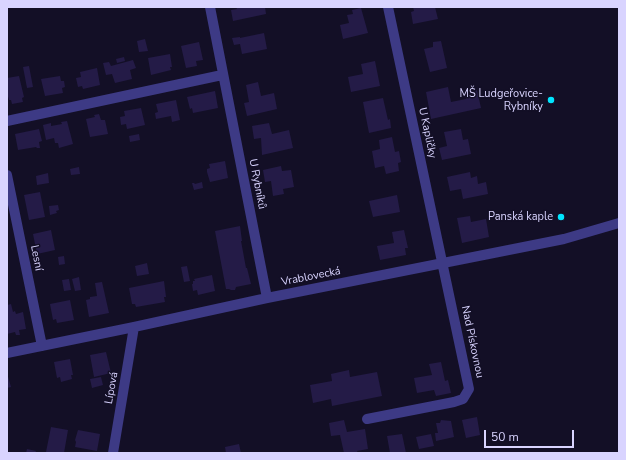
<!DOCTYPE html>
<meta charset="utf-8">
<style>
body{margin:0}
#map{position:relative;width:626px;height:460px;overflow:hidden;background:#130f26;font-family:"Nunito Sans",sans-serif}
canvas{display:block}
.frame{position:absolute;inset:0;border:8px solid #d9d4ff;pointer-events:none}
.scale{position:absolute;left:484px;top:430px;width:90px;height:18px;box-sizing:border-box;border:2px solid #d9d4ff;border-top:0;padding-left:5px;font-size:12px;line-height:14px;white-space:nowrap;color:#d9d4ff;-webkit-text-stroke:3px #130f26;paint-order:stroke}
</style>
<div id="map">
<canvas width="626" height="460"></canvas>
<div class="frame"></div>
<div class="scale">50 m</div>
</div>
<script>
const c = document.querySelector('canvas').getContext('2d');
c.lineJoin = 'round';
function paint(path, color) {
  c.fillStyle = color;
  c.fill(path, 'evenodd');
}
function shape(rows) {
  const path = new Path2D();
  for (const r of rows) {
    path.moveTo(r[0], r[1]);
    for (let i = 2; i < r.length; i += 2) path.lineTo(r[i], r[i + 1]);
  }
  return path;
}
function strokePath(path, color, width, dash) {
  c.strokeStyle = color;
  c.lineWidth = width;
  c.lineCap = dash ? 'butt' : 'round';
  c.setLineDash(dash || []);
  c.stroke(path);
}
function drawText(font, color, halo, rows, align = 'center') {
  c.font = font + ' "Nunito Sans",sans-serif';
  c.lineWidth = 3;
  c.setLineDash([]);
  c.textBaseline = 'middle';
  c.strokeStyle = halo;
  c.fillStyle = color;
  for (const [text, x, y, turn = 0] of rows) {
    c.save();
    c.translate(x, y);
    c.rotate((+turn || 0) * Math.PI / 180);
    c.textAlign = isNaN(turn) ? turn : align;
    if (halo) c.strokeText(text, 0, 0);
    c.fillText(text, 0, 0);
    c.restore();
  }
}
paint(shape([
 [236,7,265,7,266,14,233,21,231,10,237,9],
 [413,7,435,7,438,19,413,24,411,12,414,11],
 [361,8,368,33,343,39,340,25,349,23,347,15,353,14,352,10],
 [264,33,267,49,242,54,240,44,234,45,232,38,240,37,240,38],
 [145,39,148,51,139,52,137,41],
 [441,41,447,68,430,72,424,49,433,47,433,42],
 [199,42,203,60,196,61,197,66,186,68,181,46],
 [170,54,172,67,170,67,171,70,151,75,148,58],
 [124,57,125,61,117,63,116,59],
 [133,60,136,68,130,70,132,79,115,83,112,74,106,75,103,63,109,62,111,66],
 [375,61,380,86,351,92,348,77,363,74,361,64],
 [29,66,33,87,27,88,23,67],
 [97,68,100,85,83,89,82,86,78,87,76,78,81,77,80,72],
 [19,76,24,97,22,98,23,102,12,104,11,100,9,100,7,93,7,78],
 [60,76,61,81,64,81,65,87,62,88,63,93,45,96,41,79],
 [258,82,261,96,274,93,277,109,247,116,244,103,249,102,246,85],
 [448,87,451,102,466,99,465,92,477,90,481,108,431,119,426,92],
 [215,91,218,108,193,113,192,108,190,109,187,97],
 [383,98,388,120,390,119,391,128,369,133,363,102],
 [176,100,180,120,172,122,171,116,156,119,155,113,158,112,156,104],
 [141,108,145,125,127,129,126,124,121,125,120,117,125,116,124,111],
 [99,114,101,120,105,120,108,134,90,137,86,119,95,117,94,115],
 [67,121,73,144,59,148,58,143,55,143,54,138,46,140,43,125,51,123,51,126,62,124,61,122],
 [269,123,272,134,289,130,293,148,262,155,261,138,254,139,252,126],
 [39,129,42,141,39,142,40,148,37,148,36,147,18,150,15,134],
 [461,129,463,140,468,139,471,154,442,160,439,148,447,146,444,132],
 [139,134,140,140,130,142,129,136],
 [392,137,395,152,399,151,401,162,398,163,399,171,386,174,384,166,375,168,372,151,380,149,379,140],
 [225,161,228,178,210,182,207,172,207,169,210,168,209,164],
 [281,166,282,171,291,170,294,187,283,189,284,194,273,196,271,181,265,182,263,170],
 [79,167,80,174,71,175,70,169],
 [470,172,471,178,477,176,478,184,486,182,488,194,463,199,461,189,450,191,447,177],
 [48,173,49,183,37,185,36,176],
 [202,182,203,188,194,190,192,183,194,183,195,184],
 [40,192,45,217,29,220,24,195],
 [397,195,400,212,373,217,369,201],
 [58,205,59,210,56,211,57,213,50,215,49,206],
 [470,216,471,222,486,219,489,237,462,243,457,218],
 [240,226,242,241,241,241,246,268,247,268,251,284,236,287,235,290,231,290,229,289,226,289,215,231],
 [51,230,55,250,37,254,33,234],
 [404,230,408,248,405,248,406,255,380,260,377,246,394,243,392,232],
 [64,256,65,264,59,265,58,257],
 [147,263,149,274,137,276,135,266],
 [187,266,190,281,184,282,181,267],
 [212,275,215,291,198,295,197,290,193,291,192,284,193,284,193,281,195,281,194,279],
 [79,277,81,290,75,291,72,279],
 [69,279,71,290,64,291,62,280],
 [164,281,166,297,164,297,165,302,136,307,135,304,132,304,129,288],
 [102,282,109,313,89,317,86,300,90,299,90,297,97,296,95,283],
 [70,300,74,320,57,323,56,319,53,320,50,304],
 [11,304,13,312,15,311,16,314,23,312,26,329,19,330,20,335,16,335,15,332,7,334,7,305],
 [106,352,111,373,94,377,90,355],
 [70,359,73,375,71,375,72,379,61,382,60,377,57,378,54,362],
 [441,362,445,381,448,380,451,393,436,396,434,390,417,393,414,378,432,375,429,364],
 [349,370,350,377,377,372,382,396,332,406,331,399,313,403,310,385,332,381,331,374],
 [7,373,11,387,7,388],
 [101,377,103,385,92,388,90,379],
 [477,417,480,435,466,438,462,420],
 [344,420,347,432,365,429,368,449,357,451,358,453,344,453,340,435,331,436,329,423],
 [441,420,451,421,454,437,436,441,435,433,438,433,436,423,440,423],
 [51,427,68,430,64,453,46,452],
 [78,430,100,434,97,451,75,447,76,442,75,440],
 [402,434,406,453,390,453,387,436],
 [431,434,434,446,419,449,416,437],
 [239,444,241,453,226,453,225,447],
 [27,449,36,451,35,453,26,453]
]), '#241b47');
strokePath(shape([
 [210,7,267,298],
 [7,121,222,75],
 [7,175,42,346],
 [7,353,134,327,267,298,564,239,619,223],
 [367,419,454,402,463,399,469,389,388,7],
 [113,453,134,327]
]), '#3d3a85', 10);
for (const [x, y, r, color] of [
 [551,100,4,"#00e5ff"],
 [561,217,4,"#00e5ff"]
]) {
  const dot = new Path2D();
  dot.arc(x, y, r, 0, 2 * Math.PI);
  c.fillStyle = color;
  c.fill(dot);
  strokePath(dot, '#130f26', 1.5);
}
drawText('11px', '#d9d4ff', '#130f26', [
 ["MŠ Ludgeřovice-",543,94],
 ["Rybníky",543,107],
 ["Panská kaple",553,217]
], 'right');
drawText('11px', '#d9d4ff', '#130f26', [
 ["U Kapličky",427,133,78],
 ["U Rybníků",257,184,79],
 ["Lesní",36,258,79],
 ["Vrablovecká",311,277,-11],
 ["Nad Pískovnou",472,342,78],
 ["Lípová",112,388,-80]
]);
</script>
